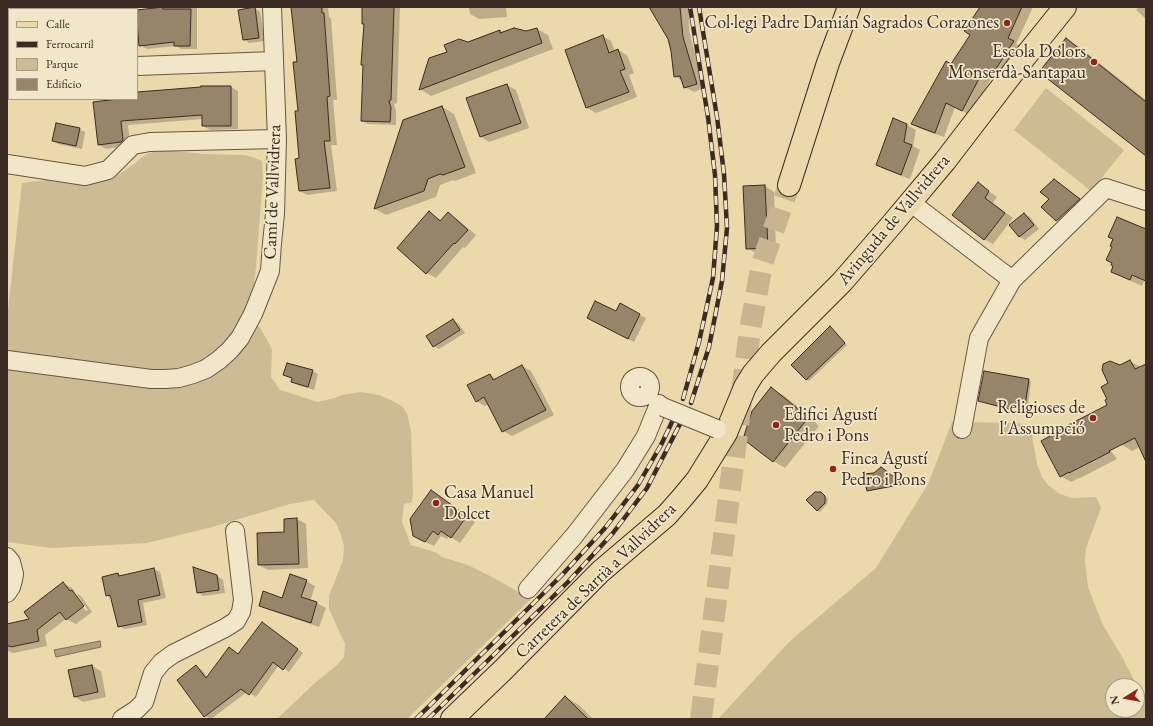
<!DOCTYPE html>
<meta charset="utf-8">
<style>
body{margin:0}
#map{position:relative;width:1153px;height:726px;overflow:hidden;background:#ebd8ab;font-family:"EB Garamond",serif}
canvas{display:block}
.frame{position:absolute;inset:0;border:8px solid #3c2b24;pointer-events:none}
.legend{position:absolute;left:8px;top:8px;width:130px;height:92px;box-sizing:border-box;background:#f2e6c8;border:1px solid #a99b86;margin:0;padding:5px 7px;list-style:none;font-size:12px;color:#3c2b24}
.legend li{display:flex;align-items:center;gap:8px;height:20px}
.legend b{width:20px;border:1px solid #a99b86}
.north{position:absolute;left:1105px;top:678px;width:40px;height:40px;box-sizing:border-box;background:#f2e6c8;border:1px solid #a99b86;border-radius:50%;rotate:259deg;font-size:11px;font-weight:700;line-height:16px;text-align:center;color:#3c2b24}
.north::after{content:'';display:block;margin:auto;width:14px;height:18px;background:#8f2418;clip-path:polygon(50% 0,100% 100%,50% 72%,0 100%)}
</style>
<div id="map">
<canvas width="1153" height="726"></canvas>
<div class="frame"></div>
<ul class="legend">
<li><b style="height:5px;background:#ebd8ab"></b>Calle</li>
<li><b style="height:5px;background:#3c2b24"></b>Ferrocarril</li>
<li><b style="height:11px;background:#cdbb94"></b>Parque</li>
<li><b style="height:11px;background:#97856a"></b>Edificio</li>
</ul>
<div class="north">N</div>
</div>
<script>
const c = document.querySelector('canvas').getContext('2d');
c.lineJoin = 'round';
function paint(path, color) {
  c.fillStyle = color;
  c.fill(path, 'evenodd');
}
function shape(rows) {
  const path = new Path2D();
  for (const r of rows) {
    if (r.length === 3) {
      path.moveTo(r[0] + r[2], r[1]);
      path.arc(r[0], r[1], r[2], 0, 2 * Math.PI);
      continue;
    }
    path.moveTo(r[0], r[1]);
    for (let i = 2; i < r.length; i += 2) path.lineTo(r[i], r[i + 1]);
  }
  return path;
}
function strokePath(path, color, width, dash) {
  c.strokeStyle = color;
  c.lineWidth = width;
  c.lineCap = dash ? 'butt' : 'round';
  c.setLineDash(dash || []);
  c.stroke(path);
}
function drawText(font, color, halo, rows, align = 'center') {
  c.font = font + ' "EB Garamond",serif';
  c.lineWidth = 3.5;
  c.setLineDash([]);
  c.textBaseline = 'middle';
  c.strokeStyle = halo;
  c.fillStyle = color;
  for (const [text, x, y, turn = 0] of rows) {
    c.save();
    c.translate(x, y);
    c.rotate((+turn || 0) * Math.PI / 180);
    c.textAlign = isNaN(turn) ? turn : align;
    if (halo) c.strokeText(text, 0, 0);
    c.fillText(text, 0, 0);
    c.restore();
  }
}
paint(shape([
 [7,7,42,7,41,9,9,9,9,86,7,94],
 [1046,88,1124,150,1091,191,1014,130],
 [166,150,203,154,244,155,252,157,262,161,263,177,256,267,254,284,247,302,245,312,260,328,269,343,272,350,271,377,280,390,318,402,334,398,342,395,361,392,379,395,395,402,403,407,407,414,411,431,413,494,412,502,404,504,402,522,411,545,435,552,442,557,468,565,494,578,531,599,407,719,277,719,316,682,336,666,344,657,345,644,329,609,329,596,343,560,344,546,341,535,336,523,314,500,290,504,212,527,147,543,52,548,7,542,7,319,22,183,56,179,83,183,92,184,101,182,118,175,134,164,141,158,149,153],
 [952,422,1017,423,1028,425,1032,436,1037,464,1042,477,1049,486,1060,494,1072,498,1096,497,1101,508,1086,548,1085,561,1088,587,1102,623,1122,657,1134,680,1146,695,1146,719,718,719,790,641,876,568,928,484],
 [1113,686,1137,686,1137,710,1113,710]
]), '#cdbb94');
const water = shape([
 [100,641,101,647,56,657,54,650,100,641]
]);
paint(water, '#b09d7d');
strokePath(water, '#826f59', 1);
paint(shape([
 [96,7,129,7,129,9,96,9],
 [173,7,197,7,197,49,181,49,176,46,147,49,140,45,137,11],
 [292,7,328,7,329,17,331,18,337,100,333,100,337,145,331,145,337,191,307,195,300,191,298,63],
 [363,7,400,7,397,103,394,104,396,111,396,125,368,124,362,121,365,24],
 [469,7,506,7,507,17,479,19,470,14],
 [669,7,689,7,689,29,692,43,705,88,694,92,685,87,682,81,675,76],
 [981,7,1033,7,1016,44,1022,47,999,82,991,78,971,116,955,107,944,137,921,129,912,124,971,34],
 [1138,7,1146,7,1146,19,1136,10],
 [255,8,260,12,265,41,249,43,244,39],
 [537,29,548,35,553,49,431,96,420,89,448,52,468,43,500,31,503,33,526,33],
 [603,36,611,41,615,51,618,50,627,55,634,73,629,75,637,97,596,113,587,108],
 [1066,40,1078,46,1146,100,1146,154],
 [507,85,516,90,529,128,489,142,480,136],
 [231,87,238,91,238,129,210,130,203,126,203,119,128,125,130,144,128,146,106,149,99,145,126,99,137,99,137,93],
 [442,107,454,114,476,173,455,181,453,180,440,185,436,197,386,215,375,209,404,120],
 [894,120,907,125,916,130,913,146,920,150,910,179,886,170,877,165],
 [79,129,85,132,82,149,58,144,53,140],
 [1054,180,1085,203,1062,223,1057,220,1050,199],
 [978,184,997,197,993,203,1013,218,993,244,984,239],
 [765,186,774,192,776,252,756,253,747,248],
 [429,212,442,221,448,214,457,219,476,235,465,248,463,247,436,278,427,273],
 [1024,214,1030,217,1039,229,1025,240,1020,237,1010,225],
 [1144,227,1146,228,1146,282,1144,281,1142,286,1124,278,1112,272],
 [620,305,646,318,634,342,594,321,616,312],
 [453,320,458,323,465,333,439,349,434,346],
 [832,329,847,345,809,381,806,380],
 [1130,361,1140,367,1146,365,1146,456,1140,447,1132,451,1121,444,1100,436,1117,459,1080,478,1079,478,1071,482,1061,476,1108,405,1110,383,1120,366],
 [522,366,531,371,554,415,512,436,503,431,489,404,485,406,476,401,490,375,496,379],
 [312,371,318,374,314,390,298,385,292,382,293,379,284,375],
 [984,372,1029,380,1031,382,1027,413,979,401],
 [771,389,783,395,814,420,814,421,819,426,785,468,773,461],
 [884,469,903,485,870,491,868,490,875,473],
 [432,492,440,497,475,522,460,543,449,536,447,539,441,536,434,546,423,541],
 [824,495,828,499,827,504,820,512,817,510],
 [297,519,306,524,308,568,268,570,259,565,285,533,285,520],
 [154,569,160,572,166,598,143,603,147,625,125,629,119,626,112,599,107,596,118,574,122,576],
 [217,576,223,580,225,593,203,596,198,592],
 [306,581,315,586,310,601,317,603,326,608,319,627,269,610,260,605,283,599],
 [63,583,72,588,75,593,73,593,86,611,88,610,76,593,81,596,92,612,76,624,66,619,45,635,47,646,13,653,7,650,7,625,31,620],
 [268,627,303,653,289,672,279,665,256,697,247,692,211,719,205,716,196,666,202,670,208,678,239,655],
 [92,666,101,671,106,697,83,702,75,697],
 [565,697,579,705,593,719,545,719]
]), '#0003');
const building = shape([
 [163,7,163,9,191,9,190,46,174,46,174,42,139,46,137,23,137,10,163,7],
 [255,7,259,38,243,40,238,10,255,7],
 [291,7,322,7,322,13,324,13,330,96,327,97,330,141,324,141,330,188,299,191,295,159,299,158,295,111,298,111,293,62,297,62,291,7],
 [362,7,394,7,391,100,389,101,391,108,390,122,361,121,363,65,361,65,364,24,362,24,362,7],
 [649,7,680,7,683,37,697,84,684,88,680,76,674,77,671,51,668,39,649,7],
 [980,7,1022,7,1008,38,1014,41,990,78,982,73,962,111,946,103,935,133,911,124,946,61,951,64,970,35,964,31,980,7],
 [514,28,526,31,537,28,542,43,419,90,429,58,447,52,444,45,459,39,468,42,500,30,500,33,514,28],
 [603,35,609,53,618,49,625,69,620,71,629,92,586,108,565,50,603,35],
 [1066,38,1146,102,1146,156,1039,72,1066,38],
 [507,84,521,123,480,137,466,98,507,84],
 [201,86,231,86,231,126,202,126,202,115,121,121,123,140,121,142,98,145,93,102,118,99,137,99,137,92,201,87,201,86],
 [442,106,465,167,443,175,440,174,428,179,424,191,374,209,403,120,442,106],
 [893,118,907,124,904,142,912,145,901,175,876,165,893,118],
 [56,123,80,128,76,146,52,141,56,123],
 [1054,179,1080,199,1056,221,1041,207,1049,199,1040,192,1054,179],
 [978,182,989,191,985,198,1005,213,984,240,952,215,978,182],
 [765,185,768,248,746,249,743,186,765,185],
 [429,211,440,221,448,212,468,230,455,244,454,243,426,274,397,248,429,211],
 [1024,213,1034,225,1019,237,1009,225,1024,213],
 [1117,217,1146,229,1146,281,1132,275,1130,280,1111,272,1113,266,1111,265,1112,263,1106,260,1112,247,1110,246,1113,239,1108,237,1117,217],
 [595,301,616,311,620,303,640,314,628,339,587,318,595,301],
 [453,319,460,330,433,347,426,336,453,319],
 [830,326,845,343,806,380,791,365,830,326],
 [1130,360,1135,369,1146,364,1146,462,1135,438,1109,451,1110,452,1069,473,1069,472,1060,477,1041,441,1050,436,1049,435,1107,405,1105,400,1107,399,1101,387,1108,383,1102,370,1103,364,1110,361,1120,365,1130,360],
 [287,363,313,370,308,387,291,382,292,378,283,375,287,363],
 [522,365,546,410,502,432,484,397,476,402,467,385,490,374,493,380,522,365],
 [984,371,1029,379,1024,413,978,401,984,371],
 [771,387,803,413,803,414,808,418,773,462,743,439,752,411,771,387],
 [881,467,903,484,867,491,863,474,874,473,881,467],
 [431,490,467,516,451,538,441,531,438,535,433,531,425,542,413,536,410,519,431,490],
 [815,492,821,492,825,496,825,503,817,511,806,500,815,492],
 [297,518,299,564,258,565,257,533,284,532,284,519,297,518],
 [193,567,217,575,219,590,197,593,193,567],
 [154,568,160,595,138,600,142,622,118,627,110,595,106,596,102,577,118,573,119,576,154,568],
 [290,574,307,580,301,597,317,602,311,623,259,606,263,591,282,598,290,574],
 [63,582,70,591,72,590,84,606,66,620,60,612,37,630,39,641,11,647,10,646,7,646,7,624,29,619,24,612,63,582],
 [262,622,298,649,283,670,273,662,249,695,241,689,204,717,177,680,196,665,206,678,229,647,238,654,262,622],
 [92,665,98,692,74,697,68,670,92,665],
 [565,696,588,719,544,719,565,696]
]);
paint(building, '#97856a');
strokePath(building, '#3c2b24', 1);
strokePath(shape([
 [701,719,750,330,762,264,789,185]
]), '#c8b590', 22, [22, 11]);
const minor = shape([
 [137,66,274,61],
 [7,164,85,176,108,170,133,145,150,142,277,139],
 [910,202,1012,280],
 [7,360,151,379,165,379,179,378,193,374,206,369,219,360,230,350,240,338,253,314,270,271,272,243,275,214,277,139,272,7],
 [640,387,10],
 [962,429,979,338,1012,280,1106,188,1146,201],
 [7,557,11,562,14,574,13,580,11,587,7,593],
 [528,589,574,536,625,470,646,436,659,404],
 [122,719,136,710,144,702,153,673,162,662,173,654,225,628,236,621,241,612,243,600,235,531]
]);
const major = shape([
 [452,719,503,670,600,572,667,515,682,498,697,480,726,433,745,387,753,374,771,353,842,282,893,223,945,161,1024,58,1065,7]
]);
const highway = shape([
 [789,185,828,63,849,7]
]);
strokePath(minor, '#685646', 20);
strokePath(major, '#3c2b24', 24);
strokePath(highway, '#3c2b24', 24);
strokePath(minor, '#f2e6c8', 18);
strokePath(major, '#ebd8ab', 22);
strokePath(highway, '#ebd8ab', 22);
const rail = shape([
 [683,399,699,342,713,278,717,226,715,175,708,117,690,7],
 [691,403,709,347,722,281,727,228,724,174,717,117,699,7],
 [416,719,562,575,605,528,638,485,661,445,673,420],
 [428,719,568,582,613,533,647,488,680,424]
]);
strokePath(rail, '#3c2b24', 4.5);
strokePath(rail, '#f2e6c8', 3, [9]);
const minorBridge = shape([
 [663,407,717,429]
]);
strokePath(minorBridge, '#685646', 20, []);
strokePath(minorBridge, '#f2e6c8', 18);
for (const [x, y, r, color] of [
 [1007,23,4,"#8f2418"],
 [1094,62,4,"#8f2418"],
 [1093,418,4,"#8f2418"],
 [776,425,4,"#8f2418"],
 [833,469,4,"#8f2418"],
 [436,503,4,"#8f2418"]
]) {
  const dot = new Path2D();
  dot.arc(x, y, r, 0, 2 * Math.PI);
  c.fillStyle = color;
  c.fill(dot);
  strokePath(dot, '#f2e6c8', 1.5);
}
drawText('18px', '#3c2b24', '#f2e6c8', [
 ["Col·legi Padre Damián Sagrados Corazones",999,23],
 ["Escola Dolors",1086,52],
 ["Monserdà-Santapau",1086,73],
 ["Religioses de",1085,408],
 ["l'Assumpció",1085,429],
 ["Edifici Agustí",784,415,"left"],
 ["Pedro i Pons",784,436,"left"],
 ["Finca Agustí",841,459,"left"],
 ["Pedro i Pons",841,480,"left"],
 ["Casa Manuel",444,493,"left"],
 ["Dolcet",444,514,"left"]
], 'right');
drawText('18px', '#3c2b24', '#f2e6c8', [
 ["Camí de Vallvidrera",273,192,-88],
 ["Avinguda de Vallvidrera",894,220,-50],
 ["Carretera de Sarrià a Vallvidrera",596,581,-44]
]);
</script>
